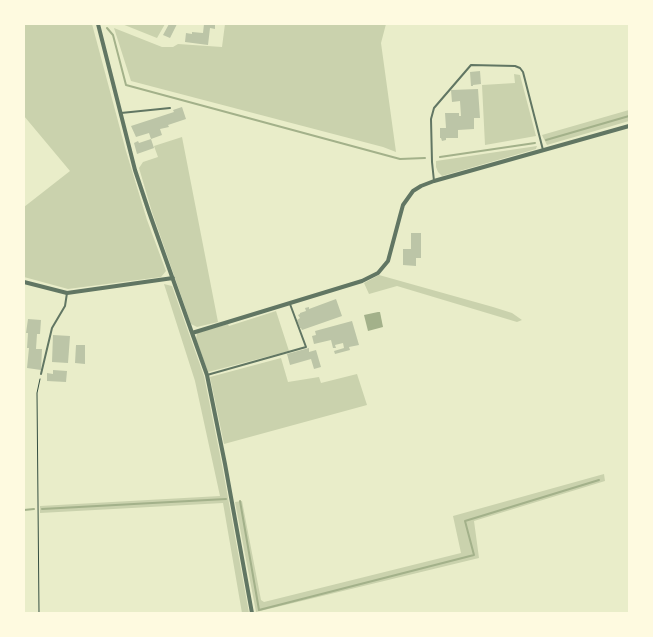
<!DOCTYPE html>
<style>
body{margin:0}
#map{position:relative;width:653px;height:637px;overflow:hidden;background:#e9edc9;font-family:"Fira Sans Condensed",sans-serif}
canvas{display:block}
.frame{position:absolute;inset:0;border:25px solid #fefae0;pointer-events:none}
</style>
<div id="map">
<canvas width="653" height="637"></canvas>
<div class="frame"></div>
</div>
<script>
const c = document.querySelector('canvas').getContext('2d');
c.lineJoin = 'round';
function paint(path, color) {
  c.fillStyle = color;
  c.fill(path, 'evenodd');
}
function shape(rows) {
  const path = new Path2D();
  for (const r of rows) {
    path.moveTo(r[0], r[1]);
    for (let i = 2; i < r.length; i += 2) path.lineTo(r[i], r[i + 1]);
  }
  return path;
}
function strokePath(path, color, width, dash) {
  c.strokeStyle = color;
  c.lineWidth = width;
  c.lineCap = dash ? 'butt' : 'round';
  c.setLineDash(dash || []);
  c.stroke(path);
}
paint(shape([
 [24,24,92,24,126,151,147,220,166,271,161,277,68,289,24,277,24,207,70,171,24,116],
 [122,24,165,24,157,38],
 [225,24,386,24,381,43,396,152,383,147,131,81,114,28,162,47,173,47,178,44,222,47],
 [514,74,520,75,536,136,485,145,482,85,515,83],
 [629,110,629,121,547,145,542,135],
 [182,137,218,322,197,327,191,324,152,212,139,168,143,162,158,157,154,146],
 [537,146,536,149,442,176,438,172,436,167,436,161],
 [379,275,493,307,512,313,522,320,517,322,397,286,369,294,364,283],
 [164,284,172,286,204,376,222,465,249,613,242,613,223,503,40,513,40,506,220,496,195,381],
 [276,311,289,351,208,372,196,339,197,333,228,324,229,326],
 [281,358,288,382,319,377,321,383,357,374,367,405,224,444,210,377],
 [604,474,605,481,474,521,479,558,256,612,235,502,242,501,261,600,264,602,461,553,453,516]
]), '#cad2ad');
paint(shape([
 [378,312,380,312,383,327,368,331,364,315]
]), '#a3b18a');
strokePath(shape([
 [107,28,113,35,126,85,400,159,425,158],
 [546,140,629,116],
 [440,157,535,143],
 [240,501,259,610,474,555,465,521,599,480],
 [42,509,226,499],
 [24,510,34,509]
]), '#a3b18a', 2);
paint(shape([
 [169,24,177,24,170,38,163,35],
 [204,24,215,24,215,29,210,28,208,45,185,42,186,33,192,34,192,32,203,33],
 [480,71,481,84,473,85,473,86,471,86,470,72],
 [478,89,480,118,474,118,474,129,458,130,458,138,446,138,446,140,442,141,441,138,440,138,440,128,446,128,445,113,459,113,459,116,461,116,460,101,452,102,451,90],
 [182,107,186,119,168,125,169,127,160,129,162,135,151,139,149,133,136,137,131,126,174,112,173,110],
 [151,139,154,148,137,154,134,143,138,141,139,143],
 [411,233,421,233,421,258,416,258,416,266,403,265,403,249,411,249],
 [336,299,342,316,302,330,301,328,300,328,297,320,300,318,298,315,300,314,300,313,306,311,305,308,309,307,309,309],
 [28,319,41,320,40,334,37,334,36,349,42,349,41,370,27,368,29,348,27,348,28,333,26,333],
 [352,321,359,345,349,347,350,350,335,354,334,351,344,348,343,343,335,345,336,348,333,348,331,340,314,344,312,336,316,335,315,331],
 [53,335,70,336,68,363,52,362],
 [76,345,85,345,85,364,75,363],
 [309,348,309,352,316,350,321,367,314,369,311,359,290,365,287,354],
 [53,370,67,371,66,382,47,381,47,373,53,374]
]), '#bcc5a7');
strokePath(shape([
 [39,613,37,393,40,379]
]), '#344e41', 1);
strokePath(shape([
 [121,113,170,108],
 [434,181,432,162,431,119,434,108,471,65,515,66,520,68,523,72,543,150],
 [41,374,52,328,65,306,67,293],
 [207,375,306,347,290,304]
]), '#617663', 2);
strokePath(shape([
 [98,24,135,170,149,212,207,375,225,464,252,613],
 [24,282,67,293,173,278],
 [192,333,362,281,378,273,388,261,400,216,403,205,413,191,421,186,434,181,629,126]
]), '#617663', 4);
</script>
